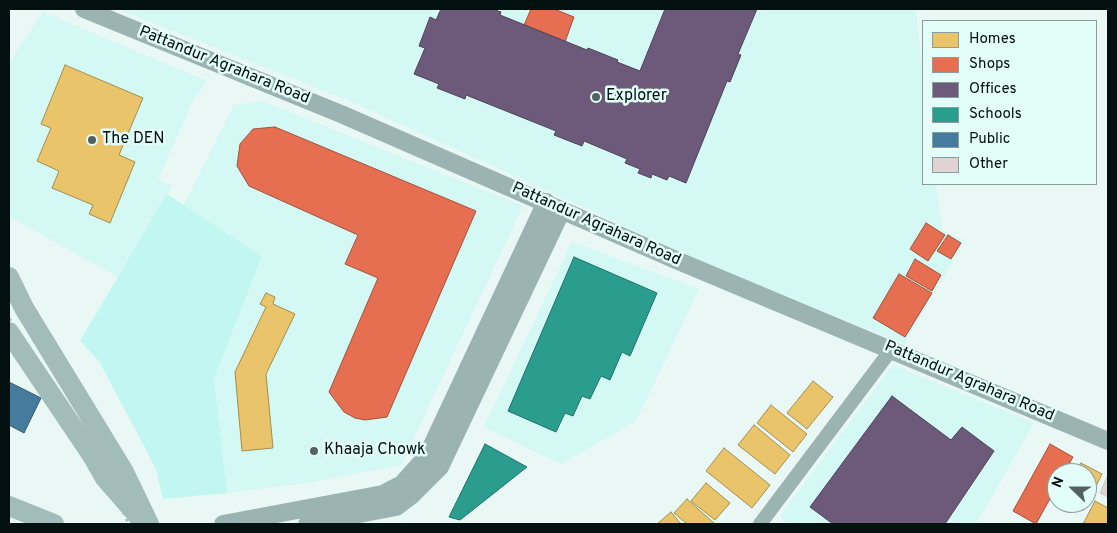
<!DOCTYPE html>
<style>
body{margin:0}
#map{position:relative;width:1117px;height:533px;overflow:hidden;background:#e9f7f5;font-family:Overpass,sans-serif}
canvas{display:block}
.frame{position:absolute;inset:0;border:10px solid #02100f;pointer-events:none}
.legend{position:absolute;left:922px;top:20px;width:175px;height:165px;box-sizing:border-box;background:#e3fdf9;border:1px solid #899e9b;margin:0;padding:6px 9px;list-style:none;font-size:15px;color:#02100f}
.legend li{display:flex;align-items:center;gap:10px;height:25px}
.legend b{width:25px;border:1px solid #899e9b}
.north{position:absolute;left:1047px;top:463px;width:50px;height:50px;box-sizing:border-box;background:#e3fdf9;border:1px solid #899e9b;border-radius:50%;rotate:292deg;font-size:14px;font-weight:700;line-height:20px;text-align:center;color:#02100f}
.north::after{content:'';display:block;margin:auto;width:18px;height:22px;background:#536160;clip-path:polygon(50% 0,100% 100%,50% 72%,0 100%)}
</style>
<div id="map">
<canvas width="1117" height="533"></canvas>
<div class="frame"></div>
<ul class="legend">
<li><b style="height:14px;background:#e9c46a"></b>Homes</li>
<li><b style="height:14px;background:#e76f51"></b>Shops</li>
<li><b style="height:14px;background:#6d597a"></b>Offices</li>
<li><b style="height:14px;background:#2a9d8f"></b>Schools</li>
<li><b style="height:14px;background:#457b9d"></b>Public</li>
<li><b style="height:14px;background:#e1d3d4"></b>Other</li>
</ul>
<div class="north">N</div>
</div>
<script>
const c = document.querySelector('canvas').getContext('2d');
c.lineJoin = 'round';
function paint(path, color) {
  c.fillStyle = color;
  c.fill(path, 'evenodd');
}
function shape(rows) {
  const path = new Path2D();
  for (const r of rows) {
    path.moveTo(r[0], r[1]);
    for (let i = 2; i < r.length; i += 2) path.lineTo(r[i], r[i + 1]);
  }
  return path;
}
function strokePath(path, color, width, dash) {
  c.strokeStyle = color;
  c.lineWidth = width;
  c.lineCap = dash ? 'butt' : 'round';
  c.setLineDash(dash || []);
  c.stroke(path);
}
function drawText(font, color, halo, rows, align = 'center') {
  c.font = font + ' Overpass,sans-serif';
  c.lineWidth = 5;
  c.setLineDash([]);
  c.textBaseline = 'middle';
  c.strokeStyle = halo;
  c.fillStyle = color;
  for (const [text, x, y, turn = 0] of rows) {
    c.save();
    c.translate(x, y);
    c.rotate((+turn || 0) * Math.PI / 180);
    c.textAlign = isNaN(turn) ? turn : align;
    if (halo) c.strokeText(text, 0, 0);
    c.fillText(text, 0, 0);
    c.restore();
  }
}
paint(shape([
 [118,9,916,9,923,73,923,184,936,184,942,230,965,241,904,344,708,264,347,100],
 [43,12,207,81,193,101,158,179,172,186,118,277,10,217,9,214,9,63],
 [262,101,523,206,401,465,307,483,227,493,214,378,262,258,184,205,234,105],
 [572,242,699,289,636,421,561,464,484,427],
 [893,365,1034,423,976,524,788,524,780,516]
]), '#d4f8f3');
paint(shape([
 [167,194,262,257,214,378,227,493,163,499,156,469,99,361,80,341]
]), '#c2f6f0');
const homes = shape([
 [65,65,143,98,119,155,135,162,110,223,89,214,93,205,52,188,59,171,37,161,51,128,41,124,65,65],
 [266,293,275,297,273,304,295,314,266,374,273,448,242,451,235,372,266,307,260,304,266,293],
 [813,381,833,397,807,429,787,413,813,381],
 [771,405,807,434,793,452,757,423,771,405],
 [754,425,790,455,775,474,738,445,754,425],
 [724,448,770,485,752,508,706,471,724,448],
 [1081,463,1102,474,1084,510,1071,503,1087,503,1087,473,1076,473,1081,463],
 [706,483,730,503,715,520,691,501,706,483],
 [687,499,715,524,687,524,674,513,687,499],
 [1095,501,1108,508,1108,522,1107,524,1083,524,1095,501],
 [671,512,681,524,657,524,671,512]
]);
paint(homes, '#e9c46a');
strokePath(homes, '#a48e4f', 1);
const shops = shape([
 [531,9,554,9,574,17,565,42,524,25,531,9],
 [275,127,476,211,387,417,365,420,355,418,344,412,329,392,378,278,345,264,358,235,249,186,237,166,240,144,253,129,275,127],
 [926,223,945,235,928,261,910,249,926,223],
 [948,235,961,243,951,259,937,251,948,235],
 [915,259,941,275,932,291,906,276,915,259],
 [899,274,932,293,905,337,873,318,899,274],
 [1050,444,1073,457,1064,473,1057,473,1057,486,1036,524,1013,511,1050,444]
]);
paint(shops, '#e76f51');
strokePath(shops, '#a2523d', 1);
const offices = shape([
 [441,9,492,9,501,12,500,15,587,50,588,48,618,60,617,62,640,71,665,9,757,9,738,54,741,55,730,82,727,81,686,183,669,176,667,180,652,174,651,178,638,173,640,169,625,163,627,159,584,141,582,146,554,135,556,131,466,95,465,99,437,88,439,84,414,74,425,48,419,46,430,17,436,20,441,9],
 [892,396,951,440,962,427,994,451,945,524,833,524,810,507,892,396]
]);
paint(offices, '#6d597a');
strokePath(offices, '#4d435a', 1);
const schools = shape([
 [574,257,657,293,630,356,622,352,610,380,601,376,590,399,582,396,573,416,565,413,556,432,508,411,574,257],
 [485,444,527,467,460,520,449,517,485,444]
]);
paint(schools, '#2a9d8f');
strokePath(schools, '#1e7369', 1);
const public = shape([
 [9,382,41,398,24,433,9,425,9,382]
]);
paint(public, '#457b9d');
strokePath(public, '#315b72', 1);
const building = shape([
 [1108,475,1108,497,1100,493,1108,475]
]);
paint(building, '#e1d3d4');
strokePath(building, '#c6c5c5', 1);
strokePath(shape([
 [760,524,891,350]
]), '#9bb4b1', 14);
strokePath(shape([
 [84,9,341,114,676,260,1108,441],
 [223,524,383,494,402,484,427,456,546,202],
 [307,524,396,507,412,495,440,467,562,210]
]), '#9bb4b1', 18);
strokePath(shape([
 [9,277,24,308,124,472,149,524],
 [9,332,93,457,105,478,138,516],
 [9,506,54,524]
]), '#a2bcb9', 20);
strokePath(shape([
 [9,294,14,305,116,463,142,524],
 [9,319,106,470,129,524]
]), '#a8bab8', 4, [2.5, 5]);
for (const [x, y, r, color] of [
 [596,97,5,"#536160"],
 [92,140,5,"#536160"],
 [314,451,5,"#536160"]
]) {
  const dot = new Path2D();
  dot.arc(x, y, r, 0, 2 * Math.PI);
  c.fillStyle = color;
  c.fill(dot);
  strokePath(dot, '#e3fdf9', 2);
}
drawText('16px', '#02100f', '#e3fdf9', [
 ["Pattandur Agrahara Road",224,66,22],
 ["Pattandur Agrahara Road",596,225,24],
 ["Pattandur Agrahara Road",969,382,23]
]);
drawText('16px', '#02100f', '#e3fdf9', [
 ["Explorer",606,97],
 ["The DEN",102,140],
 ["Khaaja Chowk",324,451]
], 'left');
</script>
